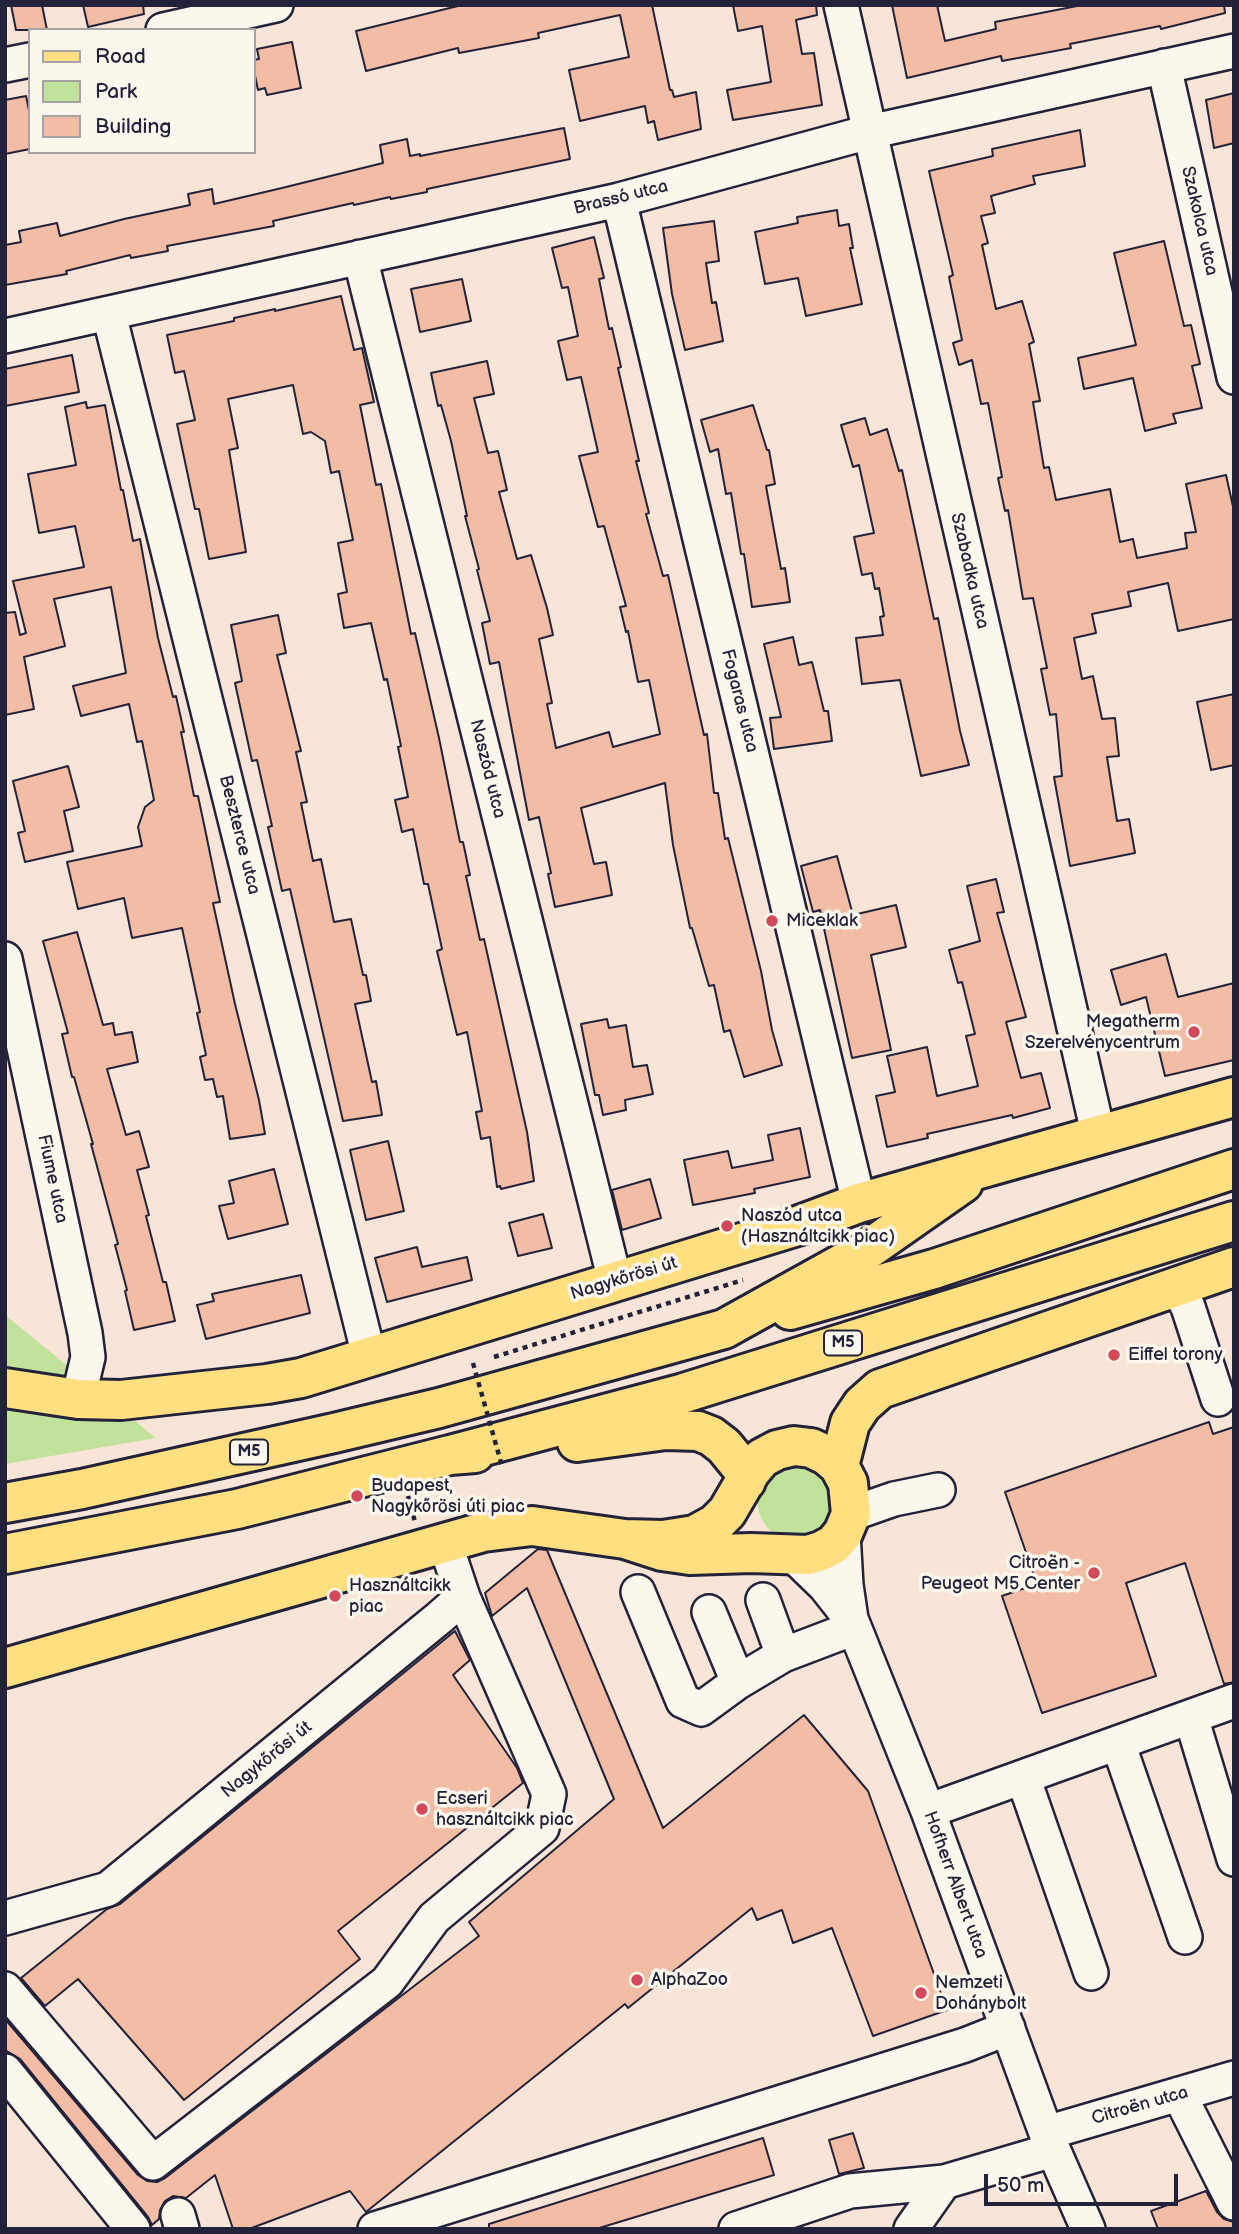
<!DOCTYPE html>
<meta charset="utf-8">
<style>
body{margin:0}
#map{position:relative;width:1239px;height:2234px;overflow:hidden;background:#f8e5d7;font-family:"Balsamiq Sans",sans-serif}
canvas{display:block}
.frame{position:absolute;inset:0;border:7px solid #22223b;pointer-events:none}
.legend{position:absolute;left:28px;top:28px;width:228px;height:126px;box-sizing:border-box;background:#fbf7ec;border:2px solid #a4a2a5;margin:0;padding:9px 12px;list-style:none;font-size:21px;color:#22223b}
.legend li{display:flex;align-items:center;gap:14px;height:35px}
.legend b{width:35px;border:2px solid #a4a2a5}
.scale{position:absolute;left:984px;top:2174px;width:194px;height:32px;box-sizing:border-box;border:4px solid #22223b;border-top:0;padding-left:9px;font-size:21px;line-height:24px;white-space:nowrap;color:#22223b;-webkit-text-stroke:5px #fbf7ec;paint-order:stroke}
</style>
<div id="map">
<canvas width="1239" height="2234"></canvas>
<div class="frame"></div>
<ul class="legend">
<li><b style="height:9px;background:#ffdf80"></b>Road</li>
<li><b style="height:19px;background:#c1e29b"></b>Park</li>
<li><b style="height:19px;background:#f2bca5"></b>Building</li>
</ul>
<div class="scale">50 m</div>
</div>
<script>
const c = document.querySelector('canvas').getContext('2d');
c.lineJoin = 'round';
function paint(path, color) {
  c.fillStyle = color;
  c.fill(path, 'evenodd');
}
function shape(rows) {
  const path = new Path2D();
  for (const r of rows) {
    path.moveTo(r[0], r[1]);
    for (let i = 2; i < r.length; i += 2) path.lineTo(r[i], r[i + 1]);
  }
  return path;
}
function strokePath(path, color, width, dash) {
  c.strokeStyle = color;
  c.lineWidth = width;
  c.lineCap = dash ? 'butt' : 'round';
  c.setLineDash(dash || []);
  c.stroke(path);
}
function drawText(font, color, halo, rows, align = 'center') {
  c.font = font + ' "Balsamiq Sans",sans-serif';
  c.lineWidth = 7;
  c.setLineDash([]);
  c.textBaseline = 'middle';
  c.strokeStyle = halo;
  c.fillStyle = color;
  for (const [text, x, y, turn = 0] of rows) {
    c.save();
    c.translate(x, y);
    c.rotate((+turn || 0) * Math.PI / 180);
    c.textAlign = isNaN(turn) ? turn : align;
    if (halo) c.strokeText(text, 0, 0);
    c.fillText(text, 0, 0);
    c.restore();
  }
}
paint(shape([
 [5,1315,156,1438,5,1464],
 [802,1460,834,1482,833,1520,814,1538,775,1535,765,1525,759,1513,757,1500,759,1487,766,1475]
]), '#c1e29b');
const building = shape([
 [11,5,42,5,47,30,16,30,11,5],
 [83,5,143,5,144,14,88,27,83,5],
 [462,5,652,5,670,90,672,90,674,97,696,92,701,129,658,140,654,121,648,123,645,106,580,121,569,70,629,57,620,15,538,33,539,38,459,53,458,48,366,71,356,31,462,5],
 [733,5,816,5,817,15,796,20,802,54,814,53,822,105,733,120,727,90,771,82,762,26,738,31,733,5],
 [892,5,937,5,945,41,996,29,995,22,1082,5,1224,5,1225,13,1161,29,1160,26,1070,44,1071,48,1002,61,1001,56,907,78,892,5],
 [292,42,301,88,267,95,265,88,258,90,254,71,254,60,259,59,257,49,292,42],
 [1234,93,1234,143,1214,148,1206,100,1234,93],
 [26,96,30,115,30,149,5,154,5,100,26,96],
 [564,128,570,159,427,189,427,192,391,199,390,197,354,205,353,203,273,221,274,226,167,246,168,251,131,258,130,255,66,271,67,274,5,285,5,245,21,242,19,231,57,223,60,236,124,219,190,205,188,194,212,189,214,204,282,188,383,163,380,145,407,139,410,156,420,154,420,156,564,128],
 [1080,130,1085,166,1033,176,1035,184,991,196,995,213,981,216,988,243,982,245,996,309,1022,301,1034,342,1029,344,1040,401,1033,402,1044,468,1049,467,1056,500,1110,489,1120,542,1133,539,1137,558,1187,548,1185,533,1196,532,1186,484,1226,475,1234,511,1234,619,1178,631,1168,583,1128,592,1131,606,1092,614,1096,633,1074,638,1082,679,1093,676,1102,719,1115,718,1119,756,1107,757,1117,821,1129,819,1135,853,1070,866,1054,777,1062,776,1056,714,1050,715,1041,669,1047,668,1033,598,1023,599,1008,510,1005,511,998,478,1002,477,988,403,981,404,972,360,959,365,953,343,962,340,949,277,953,275,929,171,993,156,992,149,1080,130],
 [837,210,839,226,849,224,853,248,850,248,862,304,806,316,798,278,765,284,755,232,798,223,797,217,837,210],
 [714,221,719,261,706,263,712,303,716,302,723,341,685,350,672,294,663,228,714,221],
 [594,237,604,278,599,279,609,329,612,328,621,367,618,368,639,461,636,461,649,513,646,514,663,576,668,575,704,735,707,734,714,793,718,793,725,839,728,838,761,971,772,1030,782,1065,744,1077,730,1030,724,1032,714,985,709,986,692,928,690,928,673,845,665,783,581,808,594,864,606,862,612,895,555,907,548,874,551,873,539,817,529,820,499,662,490,664,482,623,490,621,477,570,479,569,465,516,467,516,451,441,441,405,438,406,431,373,487,361,494,394,474,398,488,453,498,451,507,490,499,492,517,559,531,555,547,608,553,635,539,639,552,703,547,704,556,748,609,732,613,747,660,734,649,680,638,682,628,631,626,632,620,607,626,606,604,526,598,527,579,456,598,452,581,377,567,380,558,341,578,336,568,287,562,288,552,248,594,237],
 [1164,241,1184,326,1191,325,1200,364,1192,366,1202,408,1173,414,1176,423,1145,431,1133,378,1084,389,1078,358,1136,345,1114,253,1164,241],
 [462,279,471,321,420,332,411,289,462,279],
 [341,296,354,350,362,348,374,402,360,405,376,485,381,484,411,634,415,633,439,738,460,842,463,842,470,875,466,876,480,940,484,939,527,1132,534,1181,501,1189,500,1186,497,1187,490,1137,481,1139,476,1112,482,1111,467,1032,457,1035,437,951,442,949,428,884,424,884,413,829,402,832,395,800,408,797,398,747,401,746,387,679,384,680,371,623,344,628,338,594,347,592,338,543,353,540,339,471,331,473,325,441,311,432,303,434,293,385,228,399,238,448,229,450,246,552,209,559,199,509,195,509,177,424,195,420,184,371,175,373,167,335,234,321,234,318,275,309,275,311,341,296],
 [72,355,79,392,5,406,5,369,72,355],
 [86,402,87,408,105,405,121,490,123,490,133,541,140,539,158,638,173,697,176,696,184,732,181,732,194,796,198,796,205,829,220,902,213,903,235,1004,259,1100,265,1134,230,1139,223,1096,217,1097,213,1079,205,1080,200,1057,206,1055,197,1013,200,1012,182,928,132,938,124,898,78,909,67,862,142,846,138,827,145,807,154,800,142,741,137,742,129,704,81,716,73,686,126,673,111,587,54,599,65,646,24,657,34,709,5,715,5,613,15,612,20,635,26,633,13,581,84,567,75,526,39,533,28,474,76,465,65,407,86,402],
 [753,405,767,450,769,450,775,484,766,486,781,569,785,568,790,602,752,607,744,554,741,554,731,493,726,494,718,449,710,452,701,420,753,405],
 [865,418,870,435,887,429,899,471,902,470,934,619,938,618,960,731,969,765,921,776,900,680,862,684,856,638,883,635,880,617,884,616,879,588,875,589,872,573,862,575,854,537,874,533,859,465,853,467,841,425,865,418],
 [278,615,286,653,277,655,301,751,296,752,307,802,301,803,313,861,321,859,334,922,351,919,363,975,366,975,371,1001,355,1004,372,1082,376,1081,382,1115,343,1121,290,889,282,891,268,827,272,826,257,760,252,761,235,683,242,681,231,625,278,615],
 [793,637,799,665,812,662,824,711,828,711,832,741,774,749,770,718,781,717,764,644,793,637],
 [1234,694,1234,765,1211,770,1197,702,1234,694],
 [68,766,79,807,64,811,73,851,25,862,18,833,25,831,13,781,68,766],
 [837,856,853,915,896,905,906,947,871,955,891,1050,852,1058,820,910,813,912,801,866,837,856],
 [996,879,1004,912,997,913,1026,1017,1006,1022,1021,1078,1041,1073,1050,1108,1013,1118,1012,1115,927,1134,928,1138,887,1147,876,1096,895,1092,887,1056,927,1047,937,1096,978,1086,966,1036,975,1034,962,982,958,983,949,950,980,941,967,886,996,879],
 [77,932,103,1025,113,1023,115,1035,132,1032,138,1062,107,1069,126,1135,139,1131,149,1167,137,1170,149,1215,146,1216,163,1282,166,1282,175,1321,134,1330,125,1291,127,1290,115,1245,118,1244,91,1144,93,1144,74,1077,72,1077,62,1034,68,1033,43,941,77,932],
 [1166,954,1178,997,1234,983,1234,1060,1165,1076,1146,997,1121,1005,1111,970,1166,954],
 [607,1019,609,1028,626,1025,633,1067,647,1065,653,1094,625,1100,626,1110,603,1115,599,1095,595,1095,581,1024,607,1019],
 [800,1128,810,1177,754,1189,755,1193,693,1205,684,1160,728,1151,732,1168,773,1160,768,1135,800,1128],
 [388,1141,404,1211,366,1220,350,1150,388,1141],
 [274,1169,288,1224,228,1239,219,1206,234,1203,229,1181,274,1169],
 [650,1179,661,1218,622,1230,612,1190,650,1179],
 [543,1214,552,1248,518,1256,509,1223,543,1214],
 [417,1247,422,1267,467,1257,472,1280,387,1302,375,1258,417,1247],
 [301,1275,310,1313,206,1339,197,1305,214,1301,212,1294,301,1275],
 [1209,1422,1213,1434,1234,1427,1234,1682,1224,1684,1185,1563,1126,1583,1156,1676,1042,1713,1002,1596,1037,1584,1005,1492,1209,1422],
 [538,1549,547,1550,663,1828,804,1715,868,1791,947,2010,873,2036,832,1928,793,1943,782,1910,757,1920,752,1908,628,2008,625,2004,366,2212,350,2191,249,2229,233,2229,215,2175,186,2198,173,2196,165,2201,160,2210,159,2219,152,2225,148,2217,20,2059,5,2050,5,2019,138,2175,147,2181,157,2182,165,2178,479,1936,469,1922,614,1799,527,1588,492,1616,485,1593,538,1549],
 [455,1631,470,1660,453,1675,517,1768,523,1783,338,1931,360,1959,184,2100,78,1979,45,2006,21,1978,107,1909,120,1904,455,1631],
 [853,2133,864,2168,839,2174,829,2140,853,2133],
 [763,2138,774,2175,596,2229,489,2229,489,2224,763,2138],
 [1206,2191,1217,2212,1224,2219,1234,2222,1234,2229,1158,2229,1151,2211,1206,2191]
]);
paint(building, '#f2bca5');
strokePath(building, '#22223b', 2);
const minor = shape([
 [841,5,1099,1137],
 [163,30,276,5],
 [5,65,30,60],
 [1164,66,1234,377],
 [619,200,859,1203],
 [360,257,615,1281],
 [109,314,369,1356],
 [5,336,619,200,869,132,1234,51],
 [5,959,85,1333,88,1357,78,1399],
 [1178,1288,1188,1307,1218,1399],
 [851,1514,894,1499,938,1490],
 [843,1533,846,1585,851,1619,928,1811,1046,2133,1088,2229],
 [794,1556,825,1586,851,1619],
 [638,1592,683,1701,701,1709,738,1682,783,1655,854,1628],
 [763,1600,783,1655],
 [709,1612,738,1682],
 [1191,1717,1234,1859],
 [1118,1743,1185,1937],
 [1023,1777,1091,1973],
 [928,1811,1234,1701],
 [5,1918,108,1889,439,1618,463,1597,445,1543],
 [5,1989,153,2163,387,1982,434,1918,542,1828,549,1794,463,1597],
 [5,2071,133,2229],
 [1179,2094,1234,2203],
 [1046,2133,1234,2078],
 [178,2215,182,2229],
 [375,2229,965,2045,1008,2028],
 [736,2229,850,2191,944,2182,1053,2150],
 [911,2229,944,2182]
]);
const major = shape([
 [790,1310,934,1269,1234,1169],
 [5,1388,78,1399,121,1400,267,1384,301,1378,797,1226,859,1203,1234,1097],
 [577,1442,666,1430,698,1431,711,1436,724,1446,742,1468,746,1481],
 [450,1455,684,1393,1234,1221],
 [839,1466,850,1423,862,1405,880,1389,1234,1267],
 [5,1503,82,1489,334,1433,439,1408,724,1329,870,1248,963,1183],
 [5,1554,237,1509,450,1455,475,1453],
 [5,1668,483,1532,532,1526,625,1539,663,1540,695,1535,715,1524,727,1512,751,1471,762,1458,777,1450,794,1446,811,1448,826,1455,839,1466,848,1483,851,1514,843,1533,834,1544,821,1551,808,1555,751,1553,690,1555,662,1551,625,1539]
]);
strokePath(minor, '#22223b', 38);
strokePath(major, '#22223b', 44);
strokePath(shape([
 [494,1357,743,1280],
 [408,1496,415,1522]
]), '#22223b', 4.5, [5, 5]);
strokePath(minor, '#fbf7ec', 33);
strokePath(major, '#ffdf80', 38);
strokePath(shape([
 [473,1363,502,1466]
]), '#22223b', 4.5, [5, 5]);
for (const [x, y, r, color] of [
 [772,921,7,"#d1495b"],
 [1194,1032,7,"#d1495b"],
 [727,1226,7,"#d1495b"],
 [1114,1355,7,"#d1495b"],
 [357,1496,7,"#d1495b"],
 [1094,1573,7,"#d1495b"],
 [335,1596,7,"#d1495b"],
 [422,1809,7,"#d1495b"],
 [637,1980,7,"#d1495b"],
 [921,1993,7,"#d1495b"]
]) {
  const dot = new Path2D();
  dot.arc(x, y, r, 0, 2 * Math.PI);
  c.fillStyle = color;
  c.fill(dot);
  strokePath(dot, '#fbf7ec', 2.5);
}
for (const [x, y, w] of [
 [843,1343,38],
 [249,1452,38]
]) {
  const box = new Path2D();
  box.roundRect(x - w / 2, y - 12.5, w, 25, 5);
  c.fillStyle = '#fbf7ec';
  c.fill(box);
  strokePath(box, '#22223b', 2);
}
drawText('bold 16px', '#22223b', null, [
 ["M5",843,1343],
 ["M5",249,1452]
]);
drawText('18px', '#22223b', '#fbf7ec', [
 ["Brassó utca",621,198,-14],
 ["Szakolca utca",1199,221,77],
 ["Szabadka utca",969,571,77],
 ["Fogaras utca",739,701,76],
 ["Naszód utca",487,769,76],
 ["Beszterce utca",239,835,76],
 ["Fiume utca",52,1179,78],
 ["Nagykőrösi út",624,1279,-17],
 ["Nagykőrösi út",267,1760,-39],
 ["Hofherr Albert utca",955,1885,70],
 ["Citroën utca",1140,2106,-16]
]);
drawText('18px', '#22223b', '#fbf7ec', [
 ["Miceklak",786,921],
 ["Megatherm",1180,1022,"right"],
 ["Szerelvénycentrum",1180,1043,"right"],
 ["Naszód utca",741,1216],
 ["(Használtcikk piac)",741,1237],
 ["Eiffel torony",1128,1355],
 ["Budapest,",371,1486],
 ["Nagykőrösi úti piac",371,1507],
 ["Citroën -",1080,1563,"right"],
 ["Peugeot M5 Center",1080,1584,"right"],
 ["Használtcikk",349,1586],
 ["piac",349,1607],
 ["Ecseri",436,1799],
 ["használtcikk piac",436,1820],
 ["AlphaZoo",651,1980],
 ["Nemzeti",935,1983],
 ["Dohánybolt",935,2004]
], 'left');
</script>
